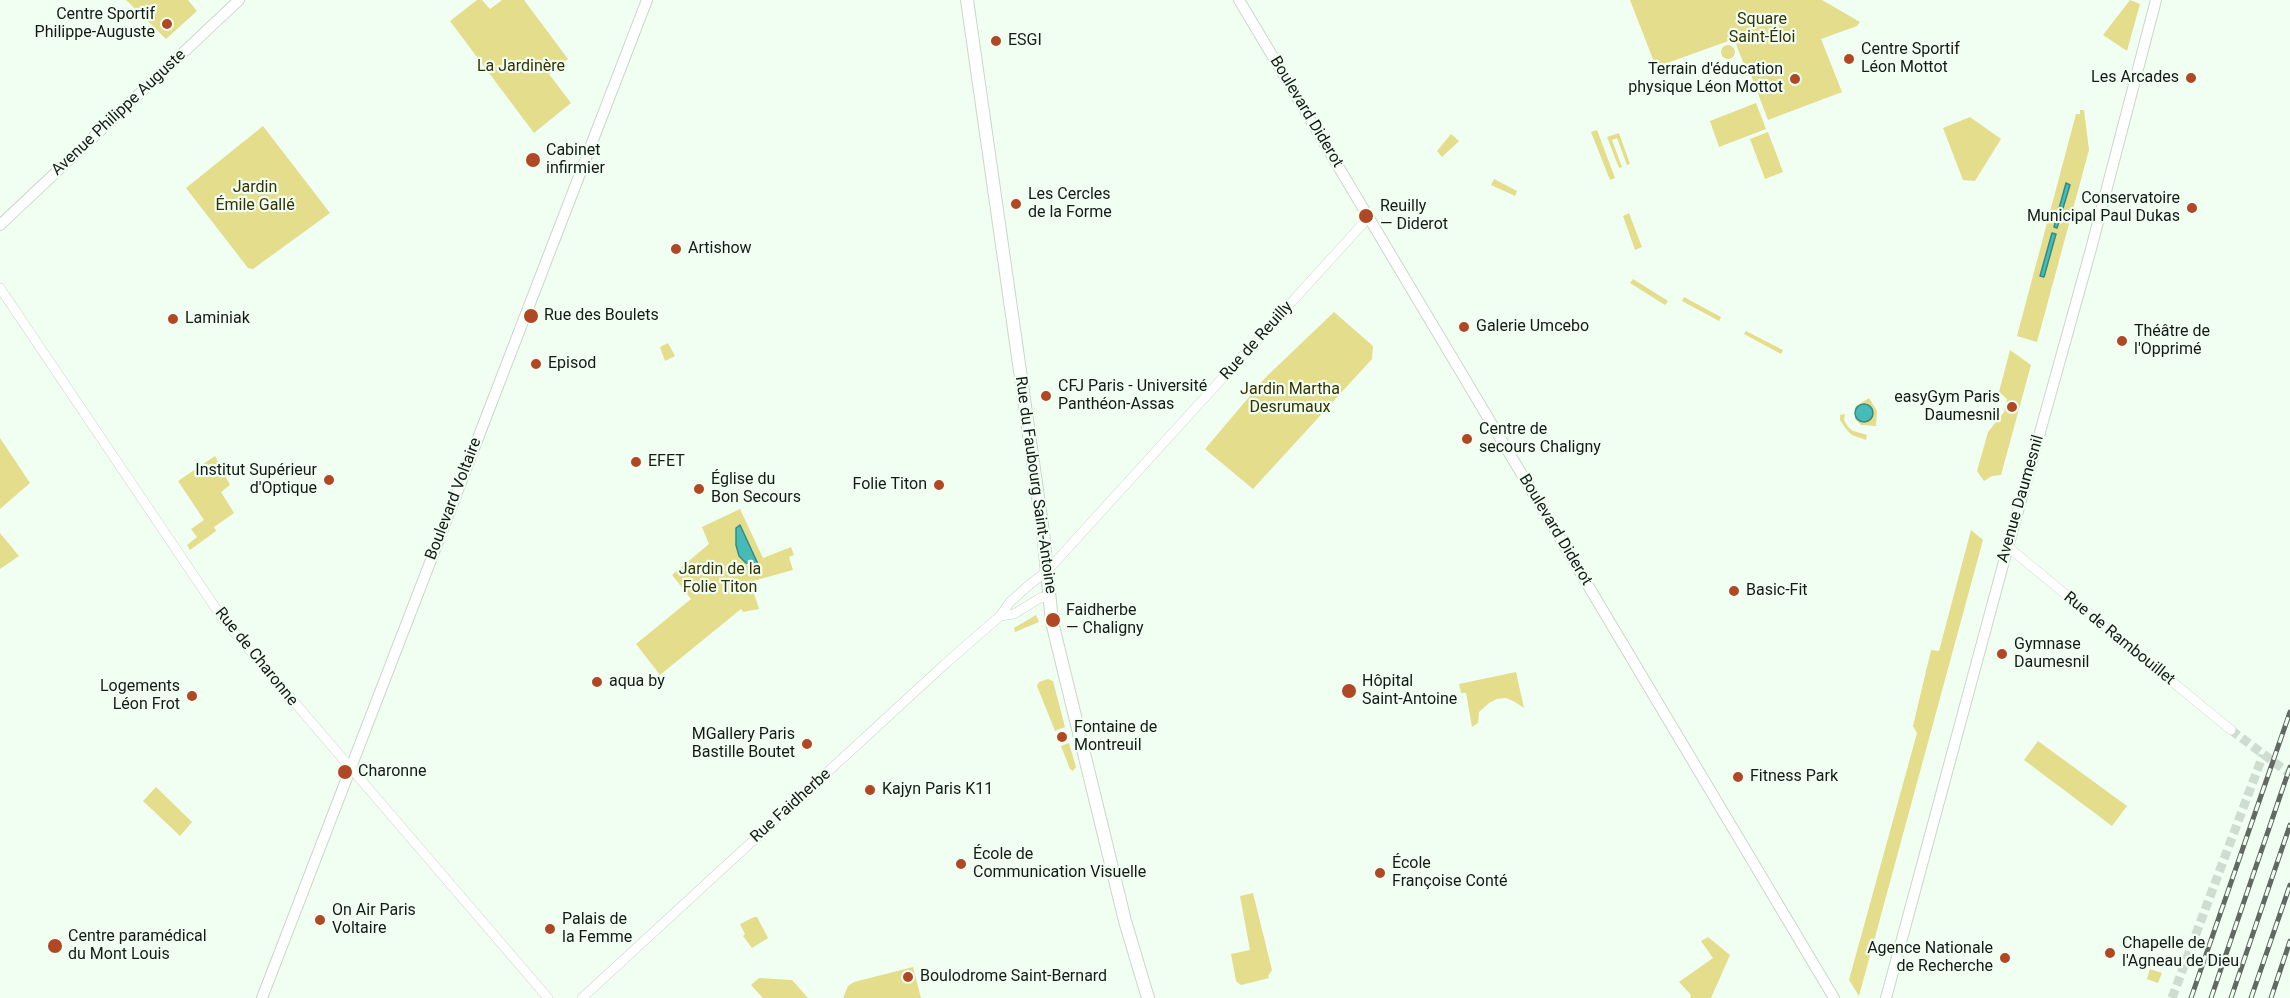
<!DOCTYPE html>
<meta charset="utf-8">
<style>
body{margin:0}
canvas{display:block;background:#f0fff2}
</style>
<canvas width="2290" height="998"></canvas>
<script>
const c = document.querySelector('canvas').getContext('2d');
c.lineJoin = 'round';
function paint(path, color) {
  c.fillStyle = color;
  c.fill(path, 'evenodd');
}
function shape(rows) {
  const path = new Path2D();
  for (const r of rows) {
    if (r.length === 3) {
      path.moveTo(r[0] + r[2], r[1]);
      path.arc(r[0], r[1], r[2], 0, 2 * Math.PI);
      continue;
    }
    path.moveTo(r[0], r[1]);
    for (let i = 2; i < r.length; i += 2) path.lineTo(r[i], r[i + 1]);
  }
  return path;
}
function strokePath(path, color, width, dash) {
  c.strokeStyle = color;
  c.lineWidth = width;
  c.lineCap = dash ? 'butt' : 'round';
  c.setLineDash(dash || []);
  c.stroke(path);
}
function drawText(font, color, halo, rows, align = 'center') {
  c.font = font + ' Roboto,sans-serif';
  c.lineWidth = 4.5;
  c.setLineDash([]);
  c.textBaseline = 'middle';
  c.strokeStyle = halo;
  c.fillStyle = color;
  for (const [text, x, y, turn = 0] of rows) {
    c.save();
    c.translate(x, y);
    c.rotate((+turn || 0) * Math.PI / 180);
    c.textAlign = isNaN(turn) ? turn : align;
    if (halo) c.strokeText(text, 0, 0);
    c.fillText(text, 0, 0);
    c.restore();
  }
}
paint(shape([
 [126,0,188,0,197,11,166,39],
 [477,0,482,0,490,9,502,0,524,0,568,59,549,74,571,103,534,133,450,21],
 [1630,0,1822,0,1860,22,1857,26,1821,39,1842,92,1768,120,1748,67,1745,67,1734,39,1656,67],
 [2130,0,2140,4,2127,51,2103,35],
 [1728,52,7],
 [1756,103,1766,129,1719,147,1710,121],
 [2080,110,2084,110,2089,150,2037,342,2017,336,2076,114,2080,114],
 [1970,117,2001,139,1975,181,1963,180,1943,128],
 [263,126,330,213,253,269,248,268,186,188],
 [1597,130,1615,178,1610,180,1591,132],
 [1768,132,1783,172,1765,179,1750,139],
 [1619,133,1630,164,1627,165,1617,138,1612,140,1622,167,1619,168,1607,137],
 [1451,134,1459,141,1442,157,1437,151],
 [1494,179,1517,191,1515,196,1491,185],
 [1629,213,1642,247,1635,250,1623,216],
 [1633,279,1668,301,1665,305,1630,283],
 [1684,297,1721,317,1719,321,1682,301],
 [1334,312,1373,346,1372,359,1253,489,1205,449,1266,377],
 [1746,331,1783,350,1781,354,1744,334],
 [668,343,675,356,665,361,660,347],
 [2010,350,2031,365,2001,475,1992,476,1984,481,1977,471,1988,432,2004,412,2007,399,1999,392],
 [1869,398,1877,411,1876,426,1861,425,1855,419,1855,407],
 [1867,405,1872,409,1873,415,1867,421,1861,421,1857,417,1857,409,1858,407],
 [1845,414,1844,420,1848,427,1853,431,1867,435,1866,440,1852,435,1846,429,1840,420,1840,415],
 [0,438,30,483,0,509],
 [215,456,230,485,221,492,234,513,214,527,216,531,190,550,187,545,197,537,191,529,204,520,178,481],
 [740,509,763,558,791,547,794,555,789,557,793,570,753,581,756,589,753,590,759,609,743,612,741,609,660,675,636,644,691,599,672,575,709,544,702,527],
 [1971,530,1983,540,1859,996,1849,980,1917,733,1913,726,1931,650,1939,651],
 [0,533,19,556,0,569],
 [1036,615,1039,622,1015,632,1014,628],
 [1516,672,1524,708,1515,702,1506,698,1497,699,1489,703,1479,712,1478,723,1472,727,1466,693,1461,693,1459,684],
 [1048,679,1053,681,1065,727,1055,731,1037,686,1039,682],
 [2038,741,2127,806,2112,826,2024,760],
 [1069,743,1076,767,1073,771,1070,769,1061,746],
 [156,787,192,822,180,836,143,801],
 [1253,893,1272,970,1268,976,1269,978,1241,985,1236,981,1231,954,1250,950,1240,896],
 [754,917,757,917,768,938,752,948,743,936,745,934,740,924],
 [1708,937,1730,955,1711,998,1690,998,1691,995,1679,982,1713,958,1701,941],
 [913,967,921,998,843,998,848,986,854,982],
 [2150,969,2162,973,2158,983,2147,979],
 [759,978,792,980,808,998,763,998,751,985]
]), '#e4dd8c');
const water = shape([
 [2066,183,2070,185,2057,228,2054,227,2066,183],
 [2052,233,2056,234,2044,277,2040,276,2052,233],
 [1864,413,9],
 [740,525,758,564,746,563,739,556,736,545,736,528,740,525]
]);
paint(water, '#46bbb7');
strokePath(water, '#378b87', 1.5);
strokePath(shape([
 [2231,730,2290,774],
 [2172,998,2263,755]
]), '#cfddd1', 9, [9, 4.5]);
const tertiary = shape([
 [0,288,223,619,548,998],
 [2008,547,2231,730],
 [1000,616,1014,614,1040,598,1050,596],
 [582,998,945,664,1000,616,1010,602,1029,585,1047,571,1369,217]
]);
const secondary = shape([
 [1239,0,1834,998],
 [0,225,239,0],
 [262,998,647,0],
 [1886,998,2003,565,2091,249,2156,0]
]);
const primary = shape([
 [967,0,1043,532,1052,622,1125,921,1148,998]
]);
strokePath(tertiary, '#c9d7ca', 10);
strokePath(secondary, '#c9d7ca', 12);
strokePath(primary, '#c9d7ca', 14);
strokePath(tertiary, '#fff', 9);
strokePath(secondary, '#fff', 10);
strokePath(primary, '#fff', 12);
const rail = shape([
 [2191,998,2290,712],
 [2211,998,2290,767],
 [2231,998,2290,825],
 [2251,998,2290,885],
 [2271,998,2290,941]
]);
strokePath(rail, '#616962', 5);
strokePath(rail, '#f0fff2', 3, [9]);
for (const [x, y, r, color] of [
 [167,24,6,"#b04825"],
 [996,41,6,"#b04825"],
 [1849,59,6,"#b04825"],
 [2191,78,6,"#b04825"],
 [1795,79,6,"#b04825"],
 [533,160,8,"#b04825"],
 [1016,204,6,"#b04825"],
 [2192,208,6,"#b04825"],
 [1366,216,8,"#b04825"],
 [676,249,6,"#b04825"],
 [531,316,8,"#b04825"],
 [173,319,6,"#b04825"],
 [1464,327,6,"#b04825"],
 [2122,341,6,"#b04825"],
 [536,364,6,"#b04825"],
 [1046,396,6,"#b04825"],
 [2012,407,6,"#b04825"],
 [1467,439,6,"#b04825"],
 [636,462,6,"#b04825"],
 [329,480,6,"#b04825"],
 [939,485,6,"#b04825"],
 [699,489,6,"#b04825"],
 [1734,591,6,"#b04825"],
 [1053,620,8,"#b04825"],
 [2002,654,6,"#b04825"],
 [597,682,6,"#b04825"],
 [1349,691,8,"#b04825"],
 [192,696,6,"#b04825"],
 [1062,737,6,"#b04825"],
 [807,744,6,"#b04825"],
 [345,772,8,"#b04825"],
 [1738,777,6,"#b04825"],
 [870,790,6,"#b04825"],
 [961,864,6,"#b04825"],
 [1380,873,6,"#b04825"],
 [320,920,6,"#b04825"],
 [550,929,6,"#b04825"],
 [55,946,8,"#b04825"],
 [2110,953,6,"#b04825"],
 [2005,958,6,"#b04825"],
 [908,977,6,"#b04825"]
]) {
  const dot = new Path2D();
  dot.arc(x, y, r, 0, 2 * Math.PI);
  c.fillStyle = color;
  c.fill(dot);
  strokePath(dot, '#f0fff2', 2);
}
drawText('16px', '#151a16', '#f0fff2', [
 ["Centre Sportif",155,15,"right"],
 ["Philippe-Auguste",155,33,"right"],
 ["ESGI",1008,41],
 ["Centre Sportif",1861,50],
 ["Léon Mottot",1861,68],
 ["Terrain d'éducation",1783,70,"right"],
 ["physique Léon Mottot",1783,88,"right"],
 ["Les Arcades",2179,78,"right"],
 ["Cabinet",546,151],
 ["infirmier",546,169],
 ["Les Cercles",1028,195],
 ["de la Forme",1028,213],
 ["Conservatoire",2180,199,"right"],
 ["Municipal Paul Dukas",2180,217,"right"],
 ["Reuilly",1380,207],
 ["— Diderot",1380,225],
 ["Artishow",688,249],
 ["Rue des Boulets",544,316],
 ["Laminiak",185,319],
 ["Galerie Umcebo",1476,327],
 ["Théâtre de",2134,332],
 ["l'Opprimé",2134,350],
 ["Episod",548,364],
 ["CFJ Paris - Université",1058,387],
 ["Panthéon-Assas",1058,405],
 ["easyGym Paris",2000,398,"right"],
 ["Daumesnil",2000,416,"right"],
 ["Centre de",1479,430],
 ["secours Chaligny",1479,448],
 ["EFET",648,462],
 ["Institut Supérieur",317,471,"right"],
 ["d'Optique",317,489,"right"],
 ["Église du",711,480],
 ["Bon Secours",711,498],
 ["Folie Titon",927,485,"right"],
 ["Basic-Fit",1746,591],
 ["Faidherbe",1066,611],
 ["— Chaligny",1066,629],
 ["Gymnase",2014,645],
 ["Daumesnil",2014,663],
 ["aqua by",609,682],
 ["Hôpital",1362,682],
 ["Saint-Antoine",1362,700],
 ["Logements",180,687,"right"],
 ["Léon Frot",180,705,"right"],
 ["Fontaine de",1074,728],
 ["Montreuil",1074,746],
 ["MGallery Paris",795,735,"right"],
 ["Bastille Boutet",795,753,"right"],
 ["Charonne",358,772],
 ["Fitness Park",1750,777],
 ["Kajyn Paris K11",882,790],
 ["École de",973,855],
 ["Communication Visuelle",973,873],
 ["École",1392,864],
 ["Françoise Conté",1392,882],
 ["On Air Paris",332,911],
 ["Voltaire",332,929],
 ["Palais de",562,920],
 ["la Femme",562,938],
 ["Centre paramédical",68,937],
 ["du Mont Louis",68,955],
 ["Chapelle de",2122,944],
 ["l'Agneau de Dieu",2122,962],
 ["Agence Nationale",1993,949,"right"],
 ["de Recherche",1993,967,"right"],
 ["Boulodrome Saint-Bernard",920,977]
], 'left');
drawText('16px', '#363202', '#f0fff2', [
 ["Square",1762,20],
 ["Saint-Éloi",1762,38],
 ["La Jardinère",521,67],
 ["Jardin",255,188],
 ["Émile Gallé",255,206],
 ["Jardin Martha",1290,390],
 ["Desrumaux",1290,408],
 ["Jardin de la",720,570],
 ["Folie Titon",720,588]
]);
drawText('16px', '#151a16', '#f0fff2', [
 ["Boulevard Diderot",1306,112,59],
 ["Avenue Philippe Auguste",119,113,-43],
 ["Rue de Reuilly",1257,341,-48],
 ["Rue du Faubourg Saint-Antoine",1035,485,82],
 ["Boulevard Voltaire",454,499,-69],
 ["Avenue Daumesnil",2021,499,-74],
 ["Boulevard Diderot",1555,530,59],
 ["Rue de Rambouillet",2119,639,39],
 ["Rue de Charonne",256,657,51],
 ["Rue Faidherbe",791,806,-42]
]);
</script>
